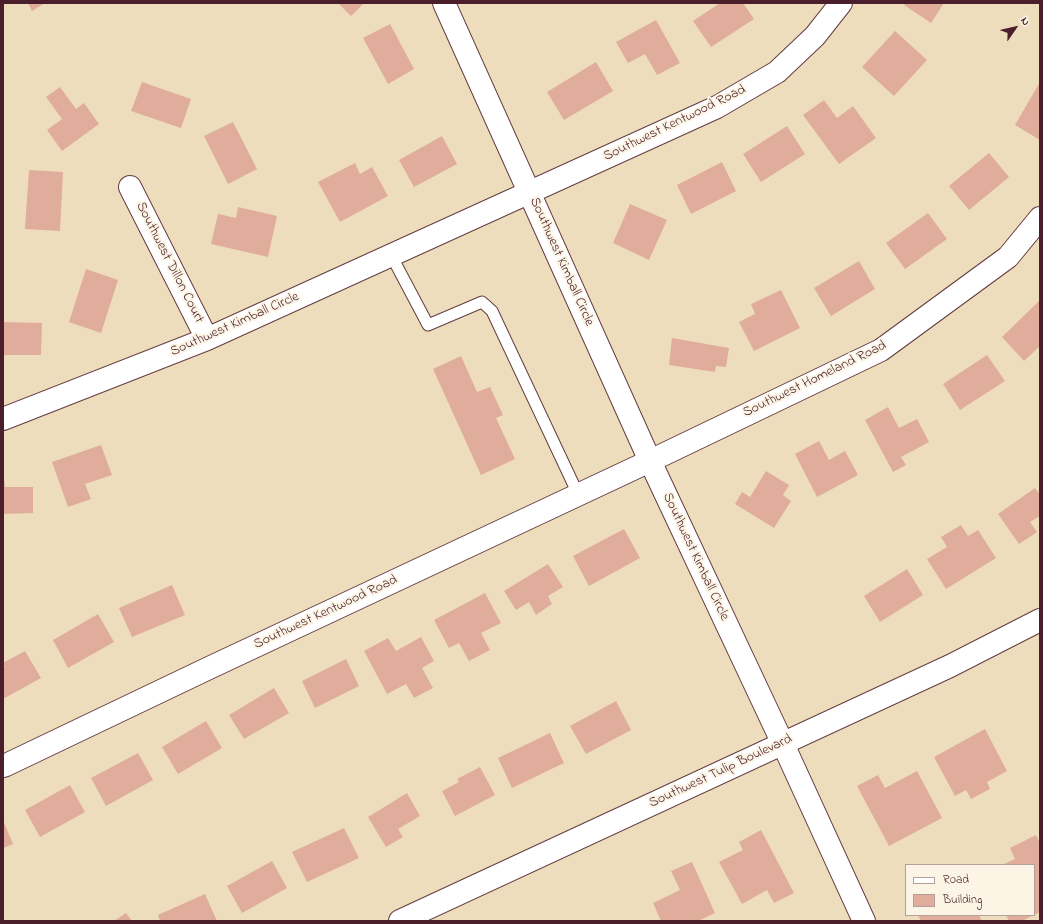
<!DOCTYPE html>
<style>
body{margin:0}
#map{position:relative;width:1043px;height:924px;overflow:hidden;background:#eeddbc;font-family:"Indie Flower",sans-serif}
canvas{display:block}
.frame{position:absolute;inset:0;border:4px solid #4a1f2b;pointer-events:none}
.legend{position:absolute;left:905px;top:864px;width:130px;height:52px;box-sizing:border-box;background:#fcf5e5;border:1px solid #b59f9b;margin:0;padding:5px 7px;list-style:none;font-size:12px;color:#4a1f2b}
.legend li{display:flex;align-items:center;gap:8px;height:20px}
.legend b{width:20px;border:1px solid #b59f9b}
.north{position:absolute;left:995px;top:8px;width:40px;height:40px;-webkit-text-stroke:3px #fcf5e5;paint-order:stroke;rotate:56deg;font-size:11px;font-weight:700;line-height:16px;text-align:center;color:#4a1f2b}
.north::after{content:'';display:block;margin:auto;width:14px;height:18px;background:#4a1f2b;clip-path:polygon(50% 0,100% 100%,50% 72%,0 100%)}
</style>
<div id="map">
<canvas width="1043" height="924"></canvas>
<div class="frame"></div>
<ul class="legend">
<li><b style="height:5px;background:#fff"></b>Road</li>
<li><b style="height:11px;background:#e0ad9c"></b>Building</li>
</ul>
<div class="north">N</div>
</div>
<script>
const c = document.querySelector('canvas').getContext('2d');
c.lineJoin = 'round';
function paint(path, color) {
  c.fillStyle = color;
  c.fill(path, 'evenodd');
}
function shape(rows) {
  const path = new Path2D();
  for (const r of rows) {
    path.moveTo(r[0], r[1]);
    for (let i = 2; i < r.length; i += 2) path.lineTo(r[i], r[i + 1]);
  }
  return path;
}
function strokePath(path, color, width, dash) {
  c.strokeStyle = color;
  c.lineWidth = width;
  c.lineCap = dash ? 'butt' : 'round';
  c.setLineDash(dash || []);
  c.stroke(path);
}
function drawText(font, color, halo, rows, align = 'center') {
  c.font = font + ' "Indie Flower",sans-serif';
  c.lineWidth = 4;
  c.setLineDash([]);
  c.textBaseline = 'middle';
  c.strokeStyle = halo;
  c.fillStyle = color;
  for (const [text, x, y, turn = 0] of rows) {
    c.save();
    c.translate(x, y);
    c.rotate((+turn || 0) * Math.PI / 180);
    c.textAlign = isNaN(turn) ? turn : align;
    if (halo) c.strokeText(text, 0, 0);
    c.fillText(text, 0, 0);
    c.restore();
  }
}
paint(shape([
 [28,3,45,3,32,11],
 [338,3,364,3,351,16],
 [720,3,743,3,754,19,711,47,693,21],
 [906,3,944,3,931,23,904,5],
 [656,20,680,63,657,75,645,54,628,63,616,42],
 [390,24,414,69,388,84,363,38],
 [895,31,927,60,894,96,862,67],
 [596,62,613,91,564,120,547,92],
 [142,82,191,99,181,128,131,111],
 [1040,82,1040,140,1015,125],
 [60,87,76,109,84,103,99,124,62,151,47,130,62,119,46,97],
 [824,100,837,118,853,106,876,138,839,164,803,115],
 [233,122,257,169,228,184,204,136],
 [787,126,805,154,761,182,743,154],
 [442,136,457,164,414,187,399,160],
 [989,153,1009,177,969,210,949,186],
 [722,162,736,191,691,214,677,185],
 [355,163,360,174,372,167,388,196,340,222,318,182],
 [29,170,63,172,60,231,25,229],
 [630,204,667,220,649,260,613,243],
 [238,207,277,216,268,257,211,244,218,214,236,218],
 [928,213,947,239,905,269,886,243],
 [859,261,875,289,831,316,814,288],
 [86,269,118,280,101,333,69,322],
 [781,290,800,328,754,351,739,322,755,314,751,304],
 [1040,300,1040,346,1024,361,1002,337],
 [3,322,42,323,41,355,3,355],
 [672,338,729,348,726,367,716,366,715,372,669,365],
 [987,355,1005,381,960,410,943,384],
 [461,356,477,392,490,387,503,415,496,418,515,459,481,475,433,369],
 [888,407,899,428,917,419,929,442,901,457,906,465,893,472,865,420],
 [819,441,829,460,845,451,858,475,817,497,795,454],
 [101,445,112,475,85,484,91,499,68,507,52,462],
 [766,471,789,485,783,495,791,501,774,528,735,504,742,492,750,497],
 [3,479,4,479,5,487,33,487,33,513,3,514],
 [1035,488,1040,495,1040,516,1030,522,1037,532,1019,544,998,514],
 [961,525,968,536,978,530,996,558,946,589,927,559,947,547,941,537],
 [624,529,640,558,589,586,573,556],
 [548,564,563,587,548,596,552,604,536,615,529,602,516,610,504,591],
 [907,569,923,595,880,622,864,596],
 [172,585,185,615,132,637,119,608],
 [485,593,501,623,481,633,490,650,469,661,459,643,449,648,434,620],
 [98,614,114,642,68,668,53,640],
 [421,637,434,661,422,668,433,688,414,698,406,684,387,694,364,651,388,638,396,651],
 [25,651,41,678,3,699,3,668,5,667,3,663],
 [346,659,359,686,315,708,302,681],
 [274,688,289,713,244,739,229,715],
 [616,701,631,730,586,754,570,726],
 [206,721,222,748,178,774,162,747],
 [985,729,1007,771,987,782,990,789,971,799,966,790,955,796,934,757],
 [550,733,564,763,512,788,498,758],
 [138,753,153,780,106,806,91,778],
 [480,767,495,795,455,816,442,791,459,782,457,779],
 [917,771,942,818,889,846,857,786,878,775,885,788],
 [70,785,85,812,40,837,25,810],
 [407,793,420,816,398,829,403,837,386,847,368,817],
 [3,820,13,844,3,848],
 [344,828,359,858,307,882,292,852],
 [761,830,794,893,774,903,767,890,742,904,719,862,743,850,739,842],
 [1036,835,1040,843,1040,912,1022,921,1009,921,1006,915,1034,915,1034,865,1002,865,1015,859,1010,848],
 [272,861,287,888,242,913,227,886],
 [692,862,715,913,698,921,661,921,653,903,680,890,671,871],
 [205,894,217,921,160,921,158,915],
 [126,913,132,921,114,921],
 [918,915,979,915,982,921,921,921]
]), '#e0ad9c');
const service = shape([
 [391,255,428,325,482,302,492,311,578,494]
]);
const minor = shape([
 [444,3,650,461,783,744,864,921],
 [130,187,207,339],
 [3,419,207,339,717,107,777,72,815,36,841,3],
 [3,766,6,765,209,668,650,461,881,350,1008,257,1040,218]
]);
const tertiary = shape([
 [400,921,950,666,1040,620]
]);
strokePath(service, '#633c41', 13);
strokePath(minor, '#633c41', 24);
strokePath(tertiary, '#633c41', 24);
strokePath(service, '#fff', 11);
strokePath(minor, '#fff', 22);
strokePath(tertiary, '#fff', 22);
drawText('14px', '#4a1f2b', '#fcf5e5', [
 ["Southwest Kentwood Road",675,124,-26],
 ["Southwest Kimball Circle",561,262,66],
 ["Southwest Dillon Court",169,263,63],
 ["Southwest Kimball Circle",235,325,-24],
 ["Southwest Homeland Road",815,380,-26],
 ["Southwest Kimball Circle",695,557,65],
 ["Southwest Kentwood Road",326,613,-25],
 ["Southwest Tulip Boulevard",721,772,-25]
]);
</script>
